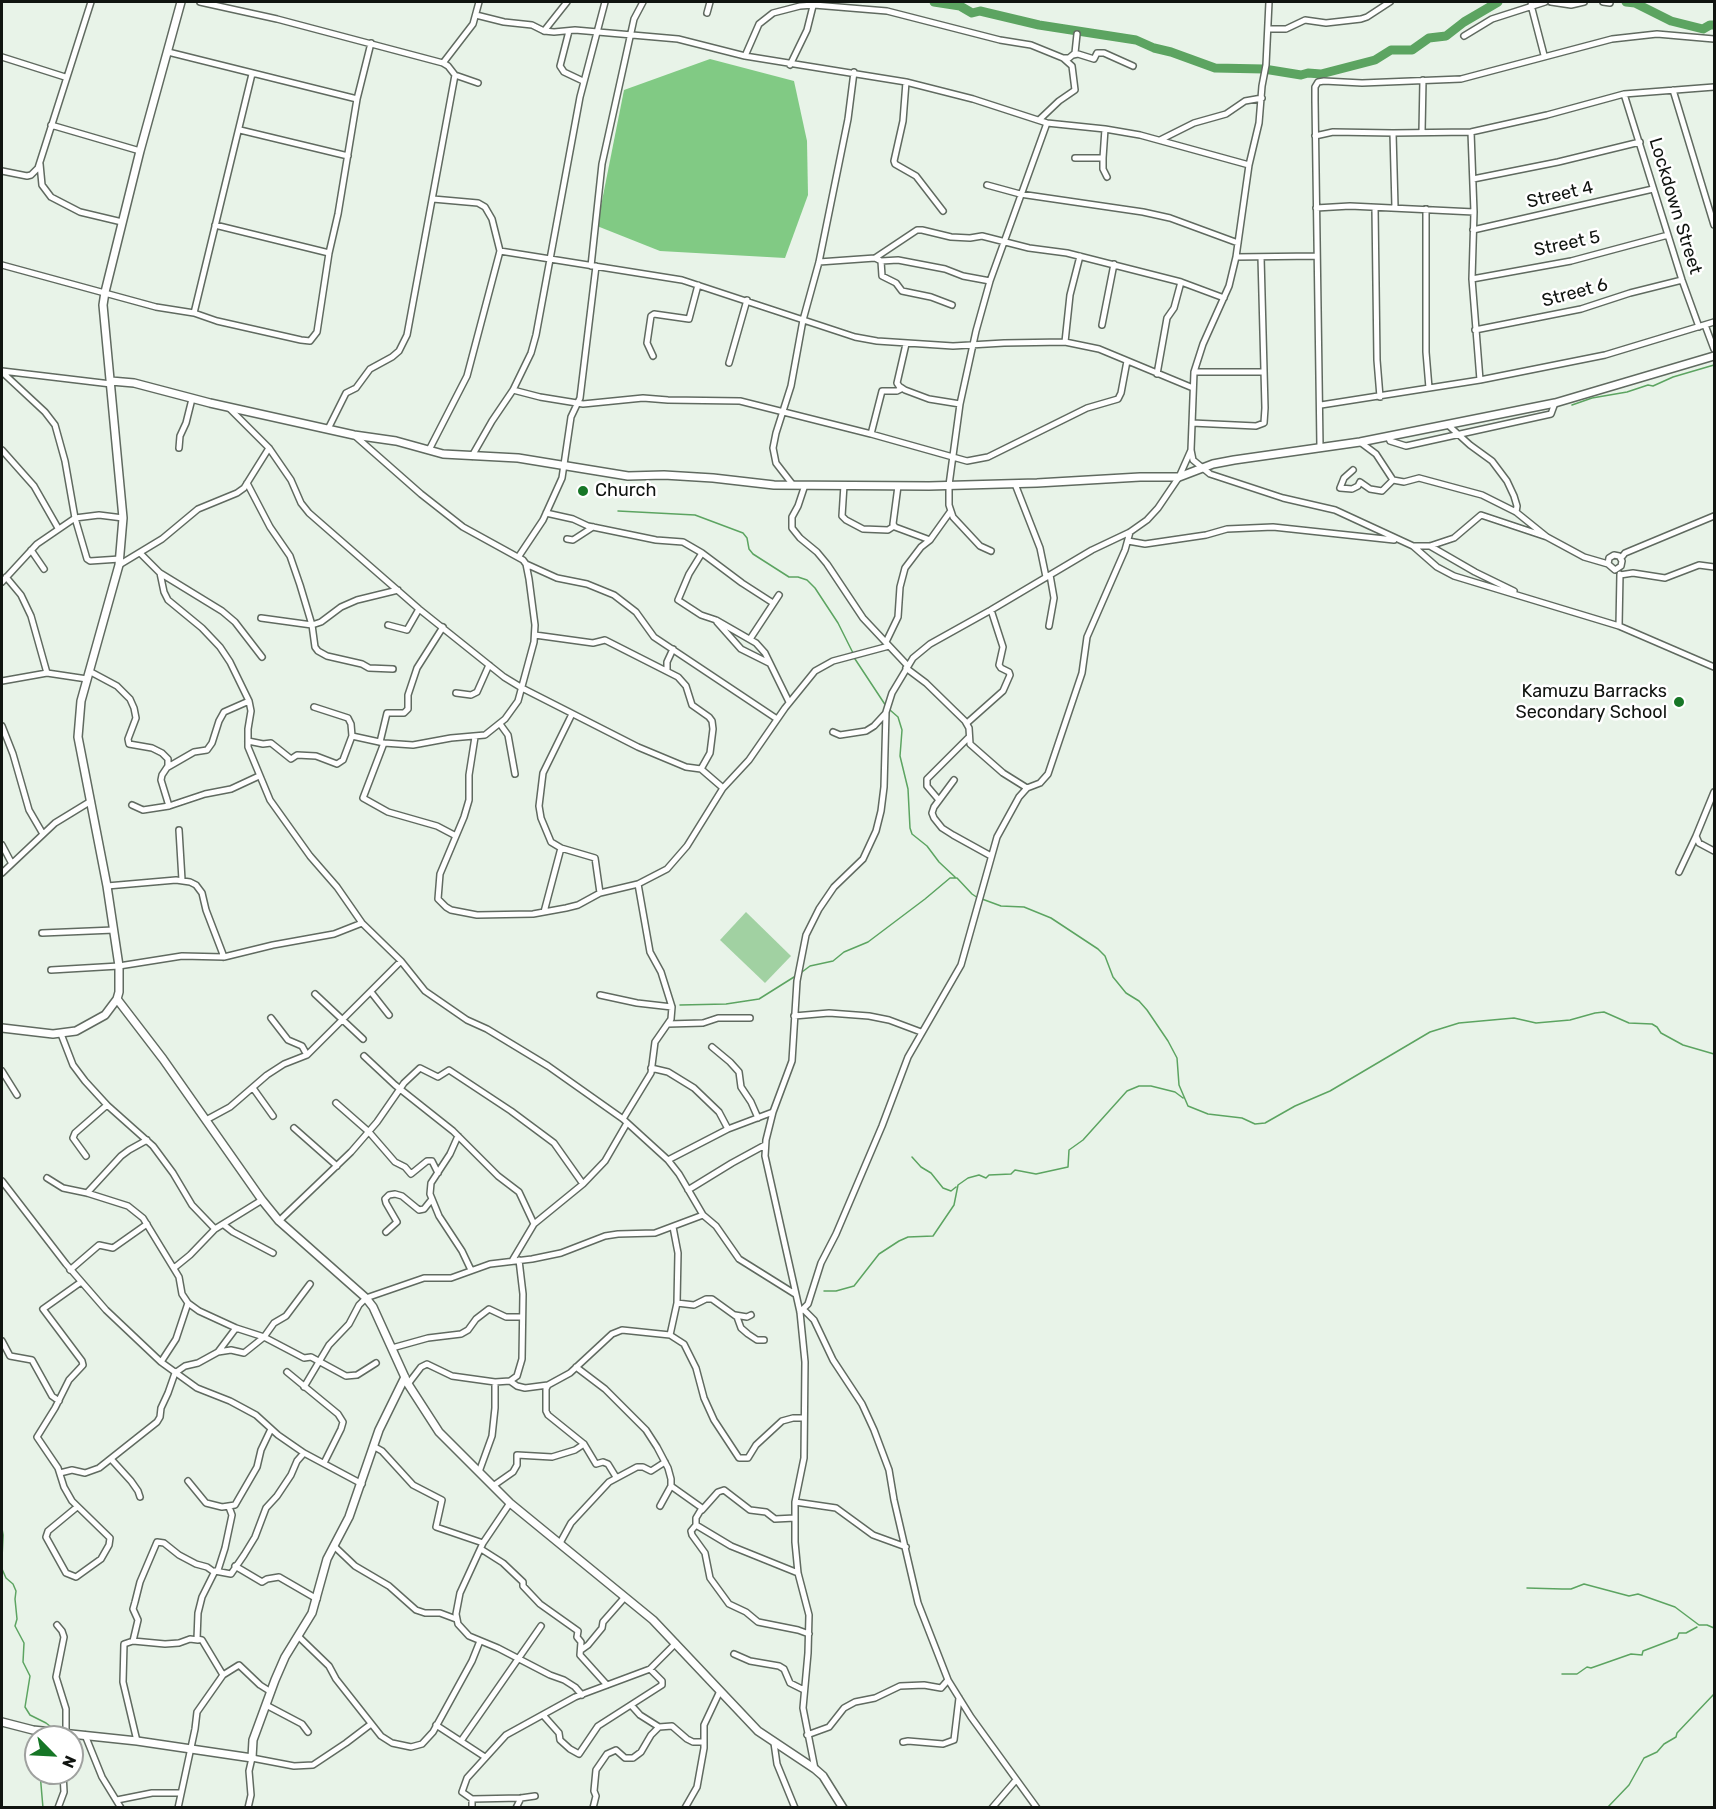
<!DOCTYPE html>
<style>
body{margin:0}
#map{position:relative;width:1716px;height:1809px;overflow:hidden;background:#e8f3e8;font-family:Rubik,sans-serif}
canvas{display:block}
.frame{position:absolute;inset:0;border:3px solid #101410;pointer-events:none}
.north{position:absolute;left:24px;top:1725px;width:60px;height:60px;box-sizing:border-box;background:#fff;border:2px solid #9fa19f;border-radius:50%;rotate:114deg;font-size:16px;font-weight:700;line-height:24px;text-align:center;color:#101410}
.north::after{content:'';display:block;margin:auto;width:21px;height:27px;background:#167626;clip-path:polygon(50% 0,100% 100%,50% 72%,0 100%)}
</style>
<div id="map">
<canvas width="1716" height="1809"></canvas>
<div class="frame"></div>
<div class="north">N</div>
</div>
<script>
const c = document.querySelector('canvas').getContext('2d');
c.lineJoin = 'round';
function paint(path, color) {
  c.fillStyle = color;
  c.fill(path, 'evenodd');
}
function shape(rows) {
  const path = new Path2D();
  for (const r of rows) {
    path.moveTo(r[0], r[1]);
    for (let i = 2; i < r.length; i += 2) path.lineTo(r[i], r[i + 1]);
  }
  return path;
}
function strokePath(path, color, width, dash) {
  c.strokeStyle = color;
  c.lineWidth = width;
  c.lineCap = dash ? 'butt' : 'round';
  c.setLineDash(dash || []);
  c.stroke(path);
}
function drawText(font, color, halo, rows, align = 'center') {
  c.font = font + ' Rubik,sans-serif';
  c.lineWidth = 5;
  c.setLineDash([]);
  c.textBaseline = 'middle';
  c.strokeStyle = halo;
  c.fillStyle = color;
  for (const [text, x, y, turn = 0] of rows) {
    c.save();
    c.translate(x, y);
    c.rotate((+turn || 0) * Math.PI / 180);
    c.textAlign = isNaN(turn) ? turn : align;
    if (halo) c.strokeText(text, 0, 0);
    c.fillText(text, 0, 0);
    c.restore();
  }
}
paint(shape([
 [746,912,791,956,765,983,720,940]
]), '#a1d1a2');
paint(shape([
 [710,59,794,81,807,141,808,195,785,258,660,251,597,226,624,90]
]), '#81ca84');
strokePath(shape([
 [1572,405,1592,398,1627,392,1648,385,1653,386,1673,377,1714,365],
 [618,511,695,515,743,533,747,538,749,549,753,554,789,577,798,577,807,580,815,588,838,623,853,653],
 [855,659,886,706],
 [890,710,898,717,902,730,900,756,908,789,910,828,912,834,927,846,939,862,955,877],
 [982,899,1001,906,1024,907,1051,918,1098,949,1105,956,1113,977,1126,993,1139,1001,1147,1010,1168,1041,1177,1058,1179,1085,1188,1106,1208,1114,1242,1118,1255,1124,1265,1123,1295,1106,1330,1091,1430,1032,1459,1023,1514,1018,1536,1023,1570,1020,1595,1013,1604,1012,1629,1023,1652,1024,1657,1027,1661,1033,1683,1045,1714,1054],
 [802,972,810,966,833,961,844,952,868,942,925,899,950,878,957,878,972,894,978,898],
 [680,1005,726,1004,759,999,794,977],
 [912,1157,921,1167,931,1173,943,1188,951,1191,956,1187],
 [824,1291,836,1291,854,1286,879,1254,899,1241,908,1237,933,1236,954,1205,958,1185,968,1178,979,1175,986,1178,989,1175,1011,1174,1015,1170,1036,1174,1068,1167,1069,1150,1083,1140,1127,1091,1139,1086,1151,1086,1175,1092,1183,1098],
 [2,1528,3,1535,2,1559],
 [2,1569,6,1578,13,1584,16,1591,15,1599,17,1619,15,1626,24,1643,23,1662,30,1676,25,1707,30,1715,46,1723,55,1730],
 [1527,1588,1562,1589,1571,1589,1584,1584,1629,1596,1638,1594,1675,1607,1699,1625,1707,1625,1714,1628],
 [1562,1674,1577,1674,1587,1667,1591,1668,1631,1654,1642,1655,1643,1651,1677,1638,1679,1633,1686,1633,1697,1627],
 [40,1773,43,1808],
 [1607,1808,1629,1785,1644,1758,1657,1752,1664,1744,1676,1737,1677,1733,1714,1694]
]), '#5ca461', 1.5);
strokePath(shape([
 [934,2,960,6,972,13,980,11,1039,25,1136,40,1154,48,1171,52,1215,68,1264,69,1301,75,1308,73,1321,74,1375,60,1391,50,1412,50,1429,38,1446,36,1464,22,1498,2],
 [1626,2,1635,3,1671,21,1703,29,1710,25,1714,25]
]), '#5ca461', 9);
const minor = shape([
 [200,2,277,19,443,63,448,66,455,75,407,335,399,351,392,357,370,369,356,388,346,393,328,429],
 [1269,2,1266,65,1262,86,1259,123,1249,165,1236,257,1229,286,1203,344,1194,372,1191,450,1193,460,1210,474,1283,498,1335,510,1413,546,1430,546,1454,538,1481,515,1547,537],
 [1551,2,1571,5,1584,2],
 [1603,2,1610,3],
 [1531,5,1544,55],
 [707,13,710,2],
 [476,15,504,22,532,25,544,31,554,32,575,30,678,39,745,56,906,82,973,99,1047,123,1105,129,1140,135,1249,165],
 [1268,29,1286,29,1305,20,1326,23,1361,19,1367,17,1390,2],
 [544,31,567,2],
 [569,31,560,66,564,72,583,81],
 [1464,36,1492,19,1545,2],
 [168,52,357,99],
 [1073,55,1078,54,1094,59,1097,53,1104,53,1133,66],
 [745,56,759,24,773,13,800,6,814,5,887,11,1000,40,1031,45,1063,58,1072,66,1075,90,1059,101,1039,120],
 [2,57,65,77],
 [1063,58,1069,58,1075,53,1077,34],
 [443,63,473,24,479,2],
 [790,65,807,30,814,2],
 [455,75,478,83],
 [906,82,903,121,894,161,895,164,916,176,943,211],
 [1673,90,1714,225],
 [1624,94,1682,280,1699,327],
 [51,125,140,151],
 [240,130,348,156],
 [1422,132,1423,80],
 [1471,132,1474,212,1472,279,1480,380],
 [1393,133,1395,207],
 [1315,136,1333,132,1393,133,1471,132,1547,115,1624,94,1714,87],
 [1160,140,1194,123,1226,114,1245,101,1262,98],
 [1103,157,1103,169,1107,177],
 [1075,158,1103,158,1105,129],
 [40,164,42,185,51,197,80,212,122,222],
 [2,171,27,176,31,175,38,168,91,2],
 [1473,179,1558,162,1640,142],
 [987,185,1020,194,1143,212,1170,218,1238,243],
 [1316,208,1350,206,1474,212],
 [1375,208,1377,360,1380,397],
 [1426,209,1426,352,1429,388],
 [215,225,329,253],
 [1473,230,1653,189],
 [500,251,682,280,855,337,877,341,953,346,1004,343,1065,342,1099,349,1193,388],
 [1236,257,1317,256],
 [875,258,881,261,898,260,945,269,963,276,990,281],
 [881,261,882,276,896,283,902,291,931,297,952,305],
 [819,262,875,258,917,230,922,230,951,237,970,238,982,236,1029,248,1067,253,1181,282,1224,298],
 [2,265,156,307,194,313,217,321,301,340,310,341,317,332,329,253,338,214,357,99,371,43],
 [591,266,602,164,634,19,643,2],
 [1472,279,1571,261,1668,235],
 [194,313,252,74],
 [1102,325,1114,264],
 [1705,325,1714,349],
 [1475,330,1581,309,1630,293,1682,280],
 [1065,342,1070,295,1080,256],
 [906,344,897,383,899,386,905,390,929,399,960,404],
 [653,356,647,343,651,316,654,314,689,319,698,285],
 [729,363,747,300],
 [2,371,111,384],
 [2,372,45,412,55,425,65,461,75,518,87,559,90,561,120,559],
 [1194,372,1264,372],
 [1157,374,1167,318,1174,308,1181,282],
 [513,390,540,397,583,404,643,398,668,400,740,401,871,434,967,461,988,457,1087,408,1118,399,1121,393,1127,361],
 [1321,405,1480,380,1605,355,1714,322],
 [228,407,269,448,291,480,301,503,309,513,419,609,504,677,522,688,638,747,686,767,701,769,723,788],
 [1192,423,1256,426,1264,423,1265,408,1261,257],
 [1448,425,1470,445,1492,461,1507,481,1514,496,1517,506,1516,512],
 [871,434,882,391,897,391,901,389],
 [1388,436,1390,441,1406,446,1551,414,1555,403],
 [1360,442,1376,454,1393,480,1404,482,1419,478,1482,495,1516,512,1547,537,1584,557,1608,564,1615,570,1621,566,1622,561,1619,556,1614,555,1609,558,1608,564],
 [1320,446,1315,101,1315,87,1318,82,1324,81,1362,83,1461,79,1612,39,1657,34,1714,39],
 [179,448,180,436,186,423,192,399],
 [2,450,34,486,58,528],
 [429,450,467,376,500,251,492,219,485,207,478,203,433,199],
 [472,456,492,421,513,390,531,353,536,335,580,97,605,2],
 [1353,470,1344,478,1340,488,1352,489,1358,486,1360,482,1370,489,1382,491,1393,480],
 [247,483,270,527,290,556,300,585,312,625,315,647,318,651,327,656,362,664,369,668,393,669],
 [1015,484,1040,548,1046,577],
 [793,485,776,463,773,448,776,433,791,386,803,320,819,262,848,119,854,72],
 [805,485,798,506,792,517,792,528,800,538,817,552,827,564,863,618,907,665],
 [844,485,842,516,846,520,863,529,888,530,894,526],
 [898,486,893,524,895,527,930,540,950,512],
 [546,513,573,519,588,526,656,540,683,542,702,553,742,583,773,603],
 [567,539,573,540,593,527],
 [1128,541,1145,544,1206,535,1227,529,1273,527,1394,540],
 [1413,546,1437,567,1454,576,1619,626,1714,667],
 [1430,546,1475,572,1514,591],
 [31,550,44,569],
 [991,551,980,546,953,517,949,505,949,485,960,404,976,331,990,281,1047,123],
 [140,553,160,573,164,592,168,600,202,628,220,647,230,662,249,701,251,711,248,729,248,747,270,800,310,856,337,887,362,923,401,961,425,991,467,1020,487,1029,548,1066,623,1119,668,1160,679,1174,703,1215,716,1226,739,1259,795,1294],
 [702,553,689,574,678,600,701,615,716,620,756,643,765,653,789,702],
 [519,556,543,520,562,478,571,417,580,398,596,266],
 [1621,558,1625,553,1714,516],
 [526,564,557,578,587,584,614,595,636,612,654,637,777,719],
 [119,565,162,539,198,509,237,493,244,488,269,448],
 [160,573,222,611,235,622,262,657],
 [1620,575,1633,573,1665,578,1699,565,1714,567],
 [6,577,21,595,31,616,47,673],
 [2,582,37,544,75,518,99,515,123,518],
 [261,618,312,625,321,622,341,607,357,600,398,590],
 [717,622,741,649,769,663],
 [388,625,407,630,419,609],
 [1049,626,1054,598,1050,575],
 [1619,626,1620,574],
 [535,635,593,643,605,640,678,677,686,686,692,705,709,717,712,721,713,729,710,753,701,769],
 [750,639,779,595],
 [886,642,898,617,900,587,905,568,921,547,930,540],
 [906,668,926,683,965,721,969,728,970,744,1003,773,1027,788],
 [89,671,117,686,130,699,134,708,136,718,128,739,129,744,152,748,162,753,168,759,168,766,162,775,161,780,169,806],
 [667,671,667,662,673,649],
 [2,681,47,673,87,679],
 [456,693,471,695,477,692,489,665],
 [314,707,348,718,351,724,352,736,384,743,413,745,451,738,485,735,505,719,518,701,534,642,535,625,529,579,526,564,523,560,463,527,421,494,354,435],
 [572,714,543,773,539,806,541,818,551,842,561,848,595,858,600,893],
 [967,723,1003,691,1010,675,1009,672,1001,668,999,665,1003,647,991,610],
 [500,724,508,735,515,774],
 [2,726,13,754,29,810,43,834],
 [833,732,840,735,866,731,874,726,885,714],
 [475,737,469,775,469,800,464,817,440,874,438,899,446,907,451,910,477,915,533,914,566,908,578,905,600,893,638,884,667,869,687,846,723,788,749,760,785,708,815,671,833,661,889,646],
 [248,741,263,744,271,743,291,759,297,755,316,756,337,764,343,760,352,736],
 [380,742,387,713,404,713,408,709,408,695,417,668,443,627],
 [384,743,363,798,388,812,437,826,456,836],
 [168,767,194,752,207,750,212,743,219,721,224,712,249,701],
 [954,780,934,807,932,813,934,818,942,828,953,835,991,856],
 [1714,792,1696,836,1699,843,1714,851],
 [938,799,927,786,927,779,968,738],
 [132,805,143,810,169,806,205,794,231,789,259,776],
 [179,830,182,880],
 [2,845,11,862],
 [1679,872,1696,836],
 [2,873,55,823,91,801],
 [107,886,176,880,190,882,196,885,202,893,206,910,224,957],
 [544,912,561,848],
 [42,933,114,930],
 [51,970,119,966,182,956,224,957,273,945,334,934,362,923],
 [371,992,389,1015],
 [315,994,363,1039],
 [600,995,637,1003,672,1007],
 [794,1016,829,1013,869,1016,889,1020,921,1032],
 [271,1018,288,1040,302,1046,307,1055],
 [668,1024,703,1023,718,1018,750,1018],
 [61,1034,73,1065,85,1081,107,1105,153,1146,173,1173,192,1205,215,1229],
 [712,1047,730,1062,739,1072,741,1087,751,1102,758,1118],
 [364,1056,395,1085,453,1131,498,1176,519,1192,534,1224],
 [651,1068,668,1072,694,1088,719,1112,728,1129],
 [2,1071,17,1095],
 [253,1088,273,1116],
 [336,1103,369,1132,395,1162,405,1167,411,1174,427,1161,432,1161,438,1173],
 [623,1119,651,1073,655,1042,671,1019,672,1007,661,972,650,952,638,884],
 [206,1120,230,1107,267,1075,284,1064,307,1055,401,961],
 [294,1128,337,1166],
 [458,1136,450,1154,431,1183,430,1194,439,1216,462,1251,471,1270],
 [86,1156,73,1138,75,1133,107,1105],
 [668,1160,728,1129,773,1112],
 [47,1178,63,1188,87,1193,128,1206,143,1218,179,1277,182,1294,188,1303,176,1339,161,1362],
 [2,1181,66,1264,106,1310,161,1362,197,1388,230,1401,256,1415,278,1435,304,1453,362,1484],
 [688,1190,732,1163,765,1145],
 [87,1193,121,1156,129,1150,147,1140],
 [279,1221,351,1152,377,1122,404,1083,420,1068,438,1077,449,1070,511,1111,554,1143,583,1184],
 [224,1225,233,1232,273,1253],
 [386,1232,397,1222,386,1203,385,1199,389,1195,395,1194,402,1196,419,1210,424,1209,432,1199],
 [512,1261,534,1224,583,1184,605,1161,627,1123],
 [174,1268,190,1255,215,1229,262,1200],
 [70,1270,99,1245,113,1248,147,1224],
 [188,1303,199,1311,236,1328,264,1337,304,1358,311,1357,346,1376,357,1375,376,1363],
 [677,1303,694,1305,706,1299,712,1299,737,1317,741,1328,748,1334,757,1340,764,1340],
 [804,1310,814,1320,833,1360,862,1404,874,1430,889,1470,894,1500,918,1603,948,1680,971,1717,1037,1808],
 [800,1312,808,1304,821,1263,836,1234,882,1126,908,1057,961,965,997,837,1019,797,1027,788,1040,783,1048,774,1082,673,1087,637,1125,550,1130,532],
 [735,1315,747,1317,751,1315],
 [670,1335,677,1303,678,1253,673,1227],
 [2,1341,10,1356,32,1360,52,1396,59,1401],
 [392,1348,428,1338,461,1334,468,1330,476,1319,489,1309,506,1317,522,1317],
 [218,1352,231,1350,244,1353,264,1337,274,1323,286,1316,310,1284],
 [576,1367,605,1389,646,1430,657,1447,668,1468,671,1479,671,1486,660,1506],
 [287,1372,338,1414,343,1422,341,1429,324,1463],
 [510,1381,517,1386,525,1388,548,1385],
 [408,1384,421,1367,427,1364,452,1376,495,1382,510,1381,517,1376,522,1359,523,1294,519,1260],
 [304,1387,329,1345,349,1324,359,1305,366,1298,424,1278,451,1278,490,1264,532,1259,561,1253,605,1236,618,1234,655,1233,703,1215],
 [373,1446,382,1451,413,1485,442,1500,436,1527,483,1543],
 [111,1459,131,1481,138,1491,140,1497],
 [479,1472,492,1436,495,1408,495,1382],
 [60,1473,72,1470,85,1473,99,1468,157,1422,160,1417,161,1408,168,1393,175,1373,185,1366,198,1363,218,1352,236,1328],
 [616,1477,608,1464,603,1462,596,1464,584,1444,548,1415,546,1411,546,1389,548,1385,570,1373,612,1334,622,1330,670,1335,684,1344,696,1368,704,1398,714,1420,739,1458,748,1458,756,1445,782,1421,793,1418,804,1418],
 [188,1481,206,1503,222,1507,235,1505,257,1467,261,1450,271,1429],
 [493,1486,513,1472,517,1465,517,1455,552,1457,575,1450,584,1444],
 [671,1486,702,1508,696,1518,696,1525,731,1546,798,1573],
 [795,1502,836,1508,873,1535,906,1547],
 [510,1503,483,1543,460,1593,456,1614,458,1624,469,1636,498,1648,550,1675,564,1680,575,1687,582,1695],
 [77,1507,48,1531,46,1537,66,1573,76,1577,101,1559,109,1545,110,1538,72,1501,64,1487,58,1468,37,1437,55,1408,69,1380,83,1365,82,1361,43,1309,81,1282],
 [702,1510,718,1492,724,1490,750,1510,766,1512,775,1519,795,1518],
 [696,1525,691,1531,692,1535,705,1553,710,1578,729,1604,746,1612,758,1622,798,1630,809,1634],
 [560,1543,571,1523,609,1482,637,1467,643,1467,651,1471,665,1462],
 [334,1546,355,1566,389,1586,416,1610,425,1613,440,1613,456,1619],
 [481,1549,503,1563,523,1582,523,1586,540,1604,578,1631,577,1637,581,1642,580,1655,607,1685],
 [235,1566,262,1582,267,1579,279,1577,317,1599],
 [218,1570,225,1548,232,1515,229,1507],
 [57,1625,62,1631,64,1637,56,1677,66,1709,66,1732],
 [299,1637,329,1666,336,1679,381,1736,392,1743,411,1747,422,1744,433,1732,472,1661,480,1641],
 [133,1641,138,1620,133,1609,135,1602,140,1582,157,1542,164,1543,179,1555,196,1564,207,1567,214,1572],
 [581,1650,588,1645,602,1628,603,1622,625,1597],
 [734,1654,750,1661,779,1666,784,1669,790,1683,804,1690],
 [223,1675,202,1640,197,1639,198,1613,202,1597,215,1571,231,1574,244,1555,255,1537,266,1508,277,1496,291,1475,297,1461,304,1453],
 [266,1705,302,1724,308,1732],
 [631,1705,640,1715,659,1727,672,1726,687,1739,693,1742,704,1742],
 [543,1715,559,1733,560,1740,570,1749,579,1754,598,1726,662,1685,662,1681,650,1669],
 [436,1725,485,1757],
 [85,1735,102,1777,121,1808],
 [807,1735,829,1727,844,1708,855,1702,875,1698,900,1686,924,1685,941,1688,948,1680],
 [137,1741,123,1682,124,1644,133,1641,165,1644,179,1643,190,1639,198,1640],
 [461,1741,541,1626],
 [903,1742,908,1741,943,1744,954,1740,959,1698],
 [774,1743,777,1764,795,1808],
 [815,1769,803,1708,808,1653,809,1615,798,1573,795,1542,795,1502,804,1458,805,1362,800,1312,765,1156,766,1140,773,1112,792,1061,797,981,806,935,819,909,834,887,863,859,876,831,881,811,884,787,886,712,892,693,913,658,930,644,991,610,1092,550,1130,532,1147,520,1158,508,1179,477,1191,450],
 [472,1799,521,1798,535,1796],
 [117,1800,152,1793,180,1793],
 [58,1808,64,1792,63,1773],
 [178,1808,195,1729,197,1712,223,1675,239,1665,260,1685,271,1692],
 [248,1808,251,1795,249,1771,252,1758,294,1766,313,1765,346,1743,371,1724],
 [472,1808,472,1799,462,1792,467,1778,506,1735,575,1697,650,1669,676,1643],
 [516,1808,521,1798],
 [593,1808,596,1796,594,1791,596,1770,607,1754,616,1750,625,1758,633,1758,641,1752,651,1735,659,1727],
 [685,1808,697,1787,704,1748,704,1725,720,1691],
 [992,1808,1016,1780]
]);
const tertiary = shape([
 [111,381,134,383,210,403,354,435,396,441,443,454,518,458,628,476,664,475,713,478,774,485,929,486,1037,483,1140,477,1179,477,1213,464,1234,460,1360,442,1555,403,1714,356],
 [117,999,163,1059,262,1200,279,1221,366,1298,373,1307,408,1384,439,1432,510,1503,653,1620,758,1731,815,1769,823,1776,843,1808],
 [2,1028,53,1034,76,1031,105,1015,117,999,119,992,119,966,107,886,78,737,81,701,119,565,123,518,103,305,105,292,140,151,181,2],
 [2,1722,33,1730,137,1741,252,1758,253,1740,275,1680,285,1657,312,1613,327,1559,349,1517,379,1430,405,1377]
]);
strokePath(minor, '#606a60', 8);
strokePath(tertiary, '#606a60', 10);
strokePath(minor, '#fff', 5);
strokePath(tertiary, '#fff', 7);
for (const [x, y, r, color] of [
 [583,491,6,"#167626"],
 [1679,702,6,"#167626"]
]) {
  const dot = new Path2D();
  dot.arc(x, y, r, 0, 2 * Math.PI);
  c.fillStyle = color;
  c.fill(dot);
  strokePath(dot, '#fff', 2);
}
drawText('18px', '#101410', '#fff', [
 ["Street 4",1560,195,-13],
 ["Lockdown Street",1675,206,73],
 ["Street 5",1567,244,-12],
 ["Street 6",1575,293,-15]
]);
drawText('18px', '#101410', '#fff', [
 ["Church",595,491],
 ["Kamuzu Barracks",1667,692,"right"],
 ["Secondary School",1667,713,"right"]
], 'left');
</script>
